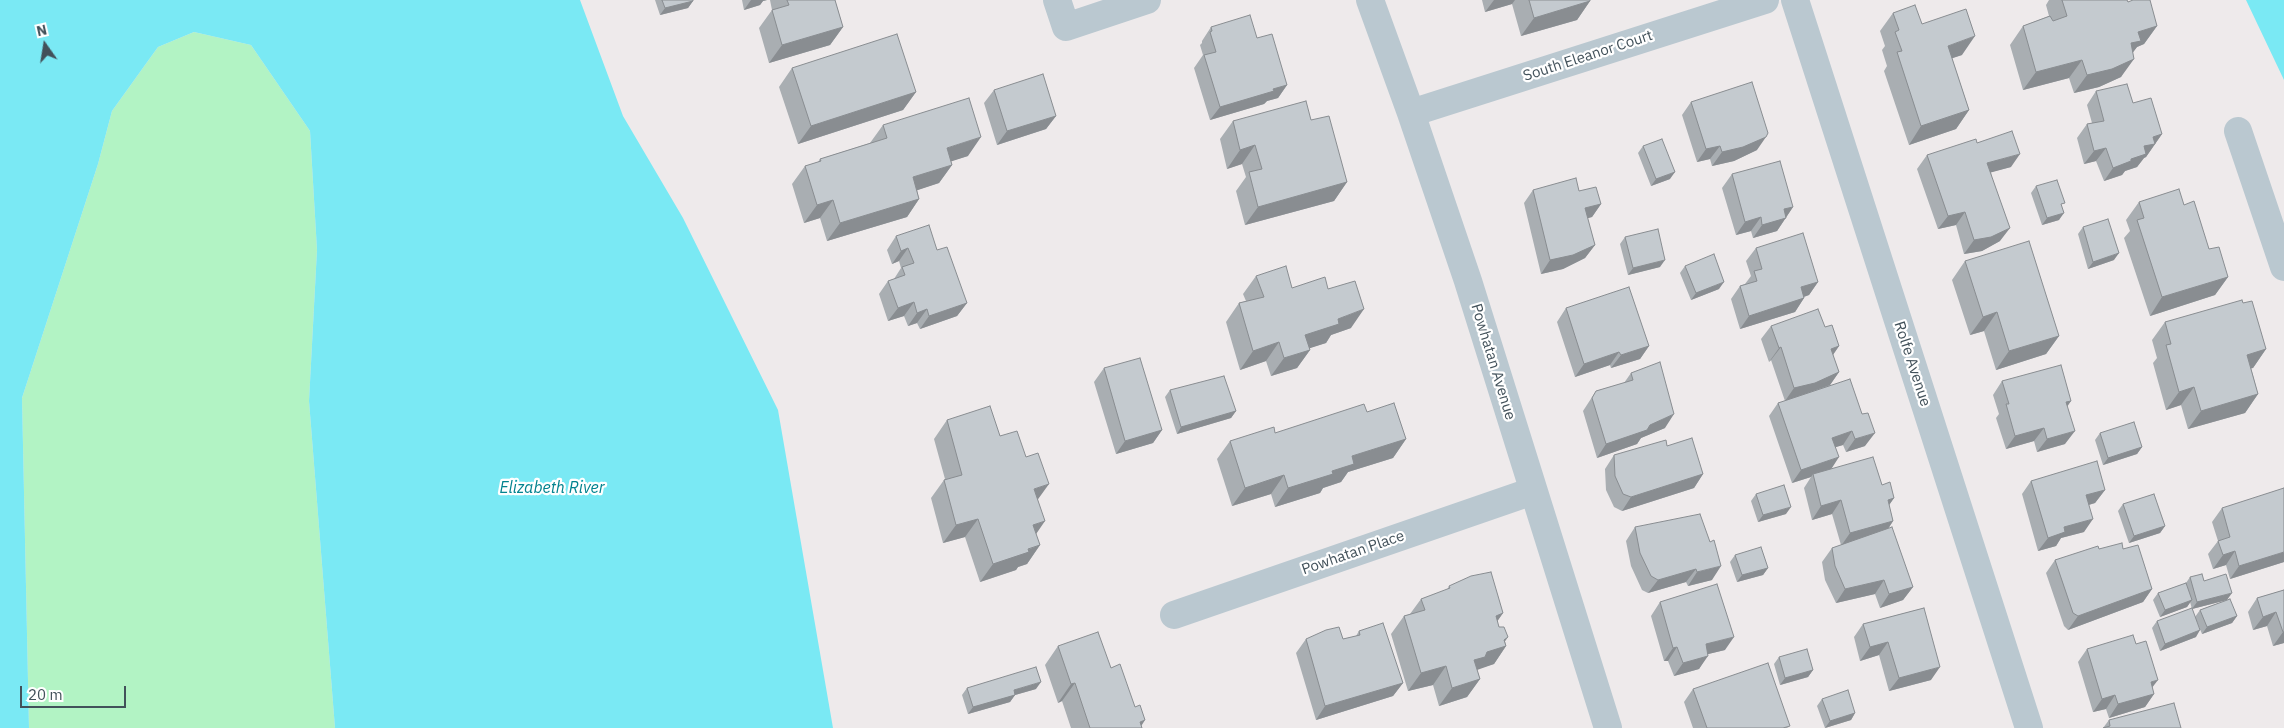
<!DOCTYPE html>
<style>
body{margin:0}
#map{position:relative;width:2284px;height:728px;overflow:hidden;background:#eeeaeb;font-family:"IBM Plex Sans",sans-serif}
canvas{display:block}
.north{position:absolute;left:20px;top:20px;width:50px;height:50px;-webkit-text-stroke:4px #fff;paint-order:stroke;rotate:347deg;font-size:14px;font-weight:700;line-height:20px;text-align:center;color:#42515a}
.north::after{content:'';display:block;margin:auto;width:18px;height:22px;background:#42515a;clip-path:polygon(50% 0,100% 100%,50% 72%,0 100%)}
.scale{position:absolute;left:20px;top:686px;width:106px;height:22px;box-sizing:border-box;border:2px solid #42515a;border-top:0;padding-left:6px;font-size:15px;line-height:18px;white-space:nowrap;color:#42515a;-webkit-text-stroke:4px #fff;paint-order:stroke}
</style>
<div id="map">
<canvas width="2284" height="728"></canvas>
<div class="north">N</div>
<div class="scale">20 m</div>
</div>
<script>
const c = document.querySelector('canvas').getContext('2d');
c.lineJoin = 'round';
function paint(path, color) {
  c.fillStyle = color;
  c.fill(path, 'evenodd');
}
function shape(rows) {
  const path = new Path2D();
  for (const r of rows) {
    path.moveTo(r[0], r[1]);
    for (let i = 2; i < r.length; i += 2) path.lineTo(r[i], r[i + 1]);
  }
  return path;
}
function strokePath(path, color, width, dash) {
  c.strokeStyle = color;
  c.lineWidth = width;
  c.lineCap = dash ? 'butt' : 'round';
  c.setLineDash(dash || []);
  c.stroke(path);
}
function drawText(font, color, halo, rows, align = 'center') {
  c.font = font + ' "IBM Plex Sans",sans-serif';
  c.lineWidth = 4.5;
  c.setLineDash([]);
  c.textBaseline = 'middle';
  c.strokeStyle = halo;
  c.fillStyle = color;
  for (const [text, x, y, turn = 0] of rows) {
    c.save();
    c.translate(x, y);
    c.rotate((+turn || 0) * Math.PI / 180);
    c.textAlign = isNaN(turn) ? turn : align;
    if (halo) c.strokeText(text, 0, 0);
    c.fillText(text, 0, 0);
    c.restore();
  }
}
paint(shape([
 [194,32,251,45,310,131,317,250,309,401,335,728,29,728,22,398,98,164,112,111,158,47]
]), '#b2f3c4');
paint(shape([
 [0,0,580,0,623,116,683,218,778,410,833,728,335,728,309,401,317,250,310,131,251,45,194,32,158,47,112,111,98,164,22,398,29,728,0,728],
 [2246,0,2284,0,2284,80]
]), '#7ae9f4');
strokePath(shape([
 [1057,0,1066,27,1147,0],
 [1370,0,1411,113,1468,281,1608,728],
 [1795,0,2029,728],
 [1411,113,1765,0],
 [2238,131,2284,267],
 [1174,615,1533,491]
]), '#bac8d0', 28);
paint(shape([
 [655,0,693,0,693,1,688,8,660,15],
 [742,0,767,0,763,1,760,5,744,10],
 [770,0,835,0,843,27,830,45,769,63,759,28,772,10],
 [1482,0,1590,0,1590,1,1577,20,1521,36,1512,4,1485,12],
 [2049,0,2127,0,2128,2,2157,26,2144,44,2137,47,2133,52,2121,77,2099,87,2074,93,2069,78,2023,90,2010,45,2023,26,2049,16,2046,5],
 [1893,13,1922,24,1962,55,1952,58,1969,110,1956,129,1909,145,1884,71,1887,66,1882,50,1885,46,1880,31],
 [1211,27,1257,38,1287,85,1278,98,1267,101,1264,104,1210,120,1194,68,1203,55,1200,45,1202,43,1202,41],
 [792,68,916,92,903,110,798,144,779,87],
 [994,90,1056,116,1046,129,997,145,984,103],
 [2096,91,2133,103,2162,134,2146,157,2144,158,2137,167,2125,171,2122,175,2104,181,2096,161,2084,164,2077,138,2087,124,2092,123,2087,105],
 [1691,102,1757,150,1734,161,1712,166,1710,159,1697,162,1682,115],
 [1311,120,1347,182,1334,201,1245,225,1236,191,1246,177,1242,164,1227,169,1220,139,1233,121],
 [883,125,968,156,951,161,952,165,939,183,917,190,919,199,907,217,827,241,820,218,804,223,792,184,805,166,818,162,820,159,870,143],
 [1977,143,2011,167,1991,172,2000,241,1982,251,1964,254,1956,225,1938,229,1917,169,1927,155],
 [1643,146,1670,179,1651,186,1638,153],
 [1732,174,1793,207,1777,231,1753,238,1751,231,1736,235,1722,188],
 [2036,186,2062,208,2059,220,2042,225,2031,193],
 [1533,190,1579,191,1601,204,1592,217,1587,218,1595,245,1585,258,1563,269,1541,274,1524,203],
 [2139,202,2184,205,2209,249,2228,277,2215,295,2150,316,2124,238,2130,231,2126,220],
 [2083,227,2114,260,2088,269,2078,234],
 [896,236,937,250,967,303,957,316,920,329,917,323,908,326,904,316,888,321,879,294,888,281,894,279,901,268,899,261,892,264,887,250],
 [1625,237,1660,267,1628,275,1620,244],
 [1756,248,1818,282,1809,295,1804,297,1804,298,1795,312,1740,329,1731,299,1740,286,1745,284,1751,276,1746,261],
 [1965,261,2059,336,2046,354,1996,370,1984,331,1970,335,1952,280],
 [1685,266,1719,289,1691,300,1680,273],
 [1256,276,1292,288,1328,289,1351,328,1331,335,1326,343,1309,348,1310,350,1297,368,1271,376,1266,361,1240,370,1226,322,1239,303,1246,301,1243,294],
 [2243,303,2266,349,2253,368,2251,368,2258,394,2245,413,2188,429,2181,405,2166,410,2153,363,2157,358,2152,340,2165,322],
 [1566,308,1649,346,1640,359,1611,368,1610,365,1575,377,1557,322],
 [1771,326,1825,327,1839,346,1833,355,1839,372,1830,385,1865,446,1846,452,1843,445,1835,447,1830,469,1882,485,1894,498,1889,505,1893,521,1888,529,1913,587,1903,600,1880,608,1875,594,1836,603,1825,580,1822,562,1832,548,1841,545,1832,514,1812,520,1804,488,1811,477,1792,483,1769,416,1778,403,1785,401,1771,360,1769,362,1761,339],
 [1104,368,1162,430,1153,443,1116,454,1094,382],
 [1631,373,1665,428,1641,438,1637,444,1597,458,1583,411,1596,391,1624,383],
 [2002,381,2071,401,2067,406,2065,444,2037,452,2034,441,2006,449,1996,418,1999,414,1993,395],
 [1170,390,1236,411,1231,418,1177,434,1165,397],
 [1367,412,1406,439,1393,458,1348,472,1341,482,1323,488,1320,493,1275,507,1271,494,1232,506,1217,459,1230,441,1275,433],
 [947,420,1000,436,1038,500,1036,534,1040,545,1027,564,1018,567,1016,570,980,582,965,537,943,543,931,498,944,480,945,479,934,439],
 [2100,433,2142,447,2137,454,2103,465,2095,440],
 [1667,446,1703,474,1694,488,1622,511,1614,507,1606,490,1605,469,1614,455],
 [2031,481,2105,490,2095,503,2089,505,2084,532,2061,538,2056,546,2038,551,2022,494],
 [1756,494,1786,514,1758,522,1751,501],
 [2123,504,2165,526,2160,533,2129,543,2118,511],
 [2222,508,2284,562,2230,579,2226,565,2213,569,2208,554,2218,541,2212,522],
 [1635,527,1712,580,1688,586,1686,582,1648,593,1642,590,1631,566,1626,541],
 [2099,549,2123,549,2152,589,2143,602,2068,630,2064,626,2046,573,2055,560],
 [1735,555,1768,568,1763,575,1737,582,1730,562],
 [2190,577,2204,581,2227,600,2237,616,2232,623,2202,634,2197,622,2196,637,2160,651,2152,628,2157,621,2195,617,2200,610,2227,600,2192,609,2190,602,2187,607,2160,617,2153,600,2158,593,2186,583],
 [1449,586,1503,613,1497,621,1499,627,1508,637,1505,641,1506,646,1494,664,1477,669,1480,679,1467,697,1439,706,1433,685,1408,691,1391,634,1404,616,1410,614,1421,599,1447,590],
 [2284,590,2284,643,2273,646,2267,626,2253,630,2248,612,2257,598],
 [1660,602,1725,650,1708,654,1699,669,1674,676,1668,661,1664,661,1651,616],
 [1924,608,1931,680,1889,691,1879,655,1860,661,1854,637,1863,624],
 [1359,631,1403,683,1393,696,1316,720,1296,653,1306,639,1343,639,1356,636],
 [1058,646,1111,668,1142,728,1071,728,1062,701,1058,703,1045,665],
 [2087,649,2152,687,2154,694,2145,707,2109,718,2106,709,2093,712,2078,662],
 [1779,657,1813,670,1808,677,1780,685,1774,664],
 [967,688,1036,689,1015,695,1010,702,968,714,962,695],
 [1693,689,1789,728,1693,728,1684,702],
 [1822,699,1855,713,1851,720,1825,728,1817,706],
 [2109,720,2181,728,2103,728]
]), '#a9aeb2');
paint(shape([
 [751,0,767,0,763,1,760,5,744,10],
 [1494,0,1515,0,1512,4,1485,12],
 [693,1,688,8,660,15,665,8],
 [1590,1,1577,20,1521,36,1534,18],
 [2157,26,2144,44,2137,47,2128,59,2118,62,2138,32],
 [843,27,830,45,769,63,782,45],
 [1975,36,1962,55,1935,64,1948,46],
 [2134,59,2121,77,2099,87,2074,93,2087,75],
 [2082,60,2069,78,2023,90,2036,72],
 [1287,85,1278,98,1267,101,1264,104,1210,120,1220,107,1273,89],
 [916,92,903,110,798,144,811,126],
 [1969,110,1956,129,1909,145,1921,126],
 [1056,116,1046,129,997,145,1007,131],
 [2162,134,2146,157,2144,158,2137,167,2125,171,2122,175,2104,181,2113,168,2131,159,2153,137],
 [981,137,968,156,934,167,947,148],
 [1766,137,1757,150,1734,161,1712,166,1722,152],
 [1255,145,1242,164,1227,169,1240,150],
 [1720,146,1710,159,1697,162,1706,149],
 [2106,148,2096,161,2084,164,2094,151],
 [2020,154,2011,167,1978,176,1987,163],
 [952,165,939,183,900,196,913,177],
 [1675,172,1670,179,1651,186,1656,179],
 [1347,182,1334,201,1245,225,1258,207],
 [919,199,907,217,827,241,840,223],
 [833,200,820,218,804,223,817,205],
 [1601,204,1592,217,1575,222,1585,208],
 [1793,207,1777,231,1753,238,1762,225,1784,209],
 [1965,212,1956,225,1938,229,1948,216],
 [2064,213,2059,220,2042,225,2047,218],
 [1761,217,1751,231,1736,235,1745,222],
 [2010,228,2000,241,1982,251,1964,254,1974,240],
 [1595,245,1585,258,1563,269,1541,274,1550,260],
 [908,248,899,261,892,264,901,251],
 [2119,253,2114,260,2088,269,2093,262],
 [1665,260,1660,267,1628,275,1633,268],
 [2228,277,2215,295,2150,316,2162,297],
 [1724,282,1719,289,1691,300,1696,293],
 [1818,282,1809,295,1791,301,1801,287],
 [1804,298,1795,312,1740,329,1749,316],
 [914,302,904,316,888,321,898,308],
 [967,303,957,316,920,329,929,316],
 [927,309,917,323,908,326,917,313],
 [1364,309,1351,328,1331,335,1326,343,1292,354,1305,335,1338,319],
 [1997,312,1984,331,1970,335,1983,317],
 [2059,336,2046,354,1996,370,2009,351],
 [1279,342,1266,361,1240,370,1253,351],
 [1649,346,1640,359,1611,368,1621,355],
 [1839,346,1830,359,1831,349],
 [1781,347,1771,360,1769,362,1779,348],
 [2266,349,2253,368,2234,373,2247,355],
 [1310,350,1297,368,1271,376,1284,358],
 [1619,352,1610,365,1575,377,1584,364],
 [1839,372,1830,385,1785,401,1794,388],
 [2194,387,2181,405,2166,410,2179,392],
 [2258,394,2245,413,2188,429,2201,411],
 [2071,401,2062,414,2066,402],
 [1236,411,1231,418,1177,434,1181,427],
 [1674,414,1665,428,1641,438,1637,444,1597,458,1606,444],
 [2044,428,2034,441,2006,449,2015,436],
 [1162,430,1153,443,1116,454,1125,441],
 [1852,431,1843,445,1823,451,1832,438],
 [2075,431,2065,444,2037,452,2047,439],
 [1875,433,1865,446,1846,452,1855,439],
 [1406,439,1393,458,1348,472,1341,482,1323,488,1320,493,1275,507,1288,488,1332,471,1352,456],
 [2142,447,2137,454,2103,465,2108,458],
 [1839,457,1830,471,1813,474,1811,477,1792,483,1801,470],
 [1703,474,1694,488,1622,511,1631,497],
 [1284,475,1271,494,1232,506,1245,488],
 [1049,484,1036,502,1034,489],
 [2105,490,2095,503,2077,508,2086,495],
 [1894,498,1885,511,1888,500],
 [1841,500,1832,514,1812,520,1821,506],
 [1791,507,1786,514,1758,522,1763,515],
 [978,519,965,537,943,543,956,525],
 [2093,519,2084,532,2061,538,2056,546,2038,551,2048,538,2064,527],
 [1045,521,1032,540,1033,525],
 [1893,521,1884,535,1841,546,1850,533],
 [2165,526,2160,533,2129,543,2134,536],
 [1040,545,1027,564,1018,567,1016,570,980,582,993,564],
 [2235,551,2226,565,2213,569,2223,555],
 [2284,552,2284,562,2230,579,2239,566],
 [1721,566,1712,580,1688,586,1697,572],
 [1768,568,1763,575,1737,582,1742,575],
 [1696,569,1686,582,1648,593,1658,580],
 [1884,580,1875,594,1836,603,1845,589],
 [1913,587,1903,600,1880,608,1889,594],
 [2152,589,2143,602,2068,630,2078,616],
 [2232,593,2227,600,2192,609,2197,602],
 [2192,600,2187,607,2160,617,2165,610],
 [2276,612,2267,626,2253,630,2263,617],
 [1503,613,1490,632,1496,616],
 [2237,616,2232,623,2202,634,2207,627],
 [2200,630,2196,637,2160,651,2165,644],
 [2283,632,2284,632,2284,643,2273,646],
 [1508,637,1500,648,1506,646,1494,664,1477,670,1474,660],
 [1734,637,1725,650,1696,657,1706,644],
 [1888,642,1879,655,1860,661,1870,647],
 [1677,647,1668,661,1664,661,1673,648],
 [1708,656,1699,669,1674,676,1683,663],
 [1446,666,1433,685,1408,691,1421,673],
 [1940,667,1931,680,1889,691,1899,678],
 [1813,670,1808,677,1780,685,1785,678],
 [1480,679,1467,697,1439,706,1452,688],
 [2158,680,2148,693,2151,682],
 [1041,682,1036,689,1015,695,1010,702,968,714,973,707,1014,690],
 [1075,683,1062,701,1058,703,1071,684],
 [1403,683,1393,696,1316,720,1325,706],
 [2154,694,2145,707,2109,718,2118,704],
 [2115,695,2106,709,2093,712,2102,699],
 [1855,713,1851,720,1825,728,1830,721],
 [1145,720,1140,728,1140,722]
]), '#898d91');
const building = shape([
 [662,0,693,0,693,1,665,8,662,0],
 [787,0,835,0,843,27,782,45,772,10,789,5,787,0],
 [1529,0,1590,0,1590,1,1534,18,1529,0],
 [2062,0,2127,0,2128,2,2133,0,2150,0,2157,26,2138,32,2141,41,2131,43,2134,59,2112,69,2087,75,2082,60,2036,72,2023,26,2050,16,2053,21,2067,16,2062,0],
 [1915,5,1922,24,1966,9,1975,36,1948,46,1969,110,1921,126,1897,52,1902,51,1895,32,1899,30,1893,13,1915,5],
 [1250,15,1257,38,1272,34,1287,85,1273,89,1274,91,1220,107,1204,55,1216,52,1210,32,1212,31,1211,27,1250,15],
 [897,34,916,92,811,126,792,68,897,34],
 [1043,74,1056,116,1007,131,994,90,1043,74],
 [1752,82,1768,133,1766,137,1743,147,1722,152,1720,146,1706,149,1691,102,1752,82],
 [2127,84,2133,103,2151,98,2162,134,2153,137,2155,144,2144,146,2146,154,2131,159,2131,161,2113,168,2106,148,2094,151,2087,124,2104,121,2096,91,2127,84],
 [969,98,981,137,947,148,952,165,913,177,919,199,840,223,833,200,817,205,805,166,821,161,820,159,887,138,883,125,969,98],
 [1306,101,1311,120,1329,116,1347,182,1258,207,1249,172,1262,169,1255,145,1240,150,1233,121,1306,101],
 [2012,131,2020,154,1987,163,2010,228,1991,237,1974,240,1965,212,1948,216,1927,155,1976,139,1977,143,2012,131],
 [1662,139,1675,172,1656,179,1643,146,1662,139],
 [1780,161,1793,207,1784,209,1786,218,1762,225,1761,217,1745,222,1732,174,1780,161],
 [1576,178,1579,191,1596,187,1601,204,1585,208,1595,245,1573,255,1550,260,1533,190,1576,178],
 [2057,180,2065,203,2061,204,2064,213,2047,218,2036,186,2057,180],
 [2179,189,2184,205,2194,201,2209,249,2219,247,2228,277,2162,297,2137,220,2144,218,2139,202,2179,189],
 [2108,219,2119,253,2093,262,2083,227,2108,219],
 [929,225,937,250,947,247,967,303,929,316,927,309,917,313,914,302,898,308,888,281,905,275,902,267,914,263,908,248,901,251,896,236,929,225],
 [1658,229,1665,260,1633,268,1625,237,1658,229],
 [1803,233,1818,282,1801,287,1804,298,1749,316,1740,286,1757,281,1754,271,1762,269,1756,248,1803,233],
 [2029,241,2059,336,2009,351,1997,312,1983,317,1965,261,2029,241],
 [1714,254,1724,282,1696,293,1685,266,1714,254],
 [1286,266,1292,288,1325,277,1328,289,1355,281,1364,309,1338,319,1339,324,1305,335,1310,350,1284,358,1279,342,1253,351,1239,303,1264,297,1256,276,1286,266],
 [1629,287,1649,346,1621,355,1619,352,1584,364,1566,308,1629,287],
 [2242,300,2243,303,2252,301,2266,349,2247,355,2258,394,2201,411,2194,387,2179,392,2166,345,2171,344,2165,322,2242,300],
 [1818,309,1825,327,1832,325,1839,346,1831,349,1839,372,1815,383,1794,388,1781,347,1779,348,1771,326,1818,309],
 [1140,358,1162,430,1125,441,1104,368,1140,358],
 [1660,362,1674,414,1650,425,1647,430,1606,444,1592,398,1596,391,1633,380,1631,373,1660,362],
 [2061,365,2071,401,2066,402,2075,431,2047,439,2044,428,2015,436,2006,404,2009,404,2002,381,2061,365],
 [1224,376,1236,411,1181,427,1170,390,1224,376],
 [1850,379,1862,414,1868,413,1875,433,1855,439,1852,431,1832,438,1839,457,1801,470,1778,403,1850,379],
 [1394,403,1406,439,1352,456,1354,464,1332,471,1333,474,1288,488,1284,475,1245,488,1230,441,1274,427,1275,433,1364,404,1367,412,1394,403],
 [990,406,1000,436,1017,431,1026,457,1038,453,1049,484,1034,489,1045,521,1033,525,1040,545,1028,549,1029,552,993,564,978,519,956,525,944,480,962,475,947,420,990,406],
 [2134,422,2142,447,2108,458,2100,433,2134,422],
 [1692,438,1703,474,1631,497,1623,494,1615,476,1614,455,1666,440,1667,446,1692,438],
 [1873,457,1882,485,1890,482,1894,498,1888,500,1893,521,1850,533,1841,500,1821,506,1813,474,1873,457],
 [2097,461,2105,490,2086,495,2093,519,2064,527,2065,532,2048,538,2031,481,2097,461],
 [1784,485,1791,507,1763,515,1756,494,1784,485],
 [2284,488,2284,552,2239,566,2235,551,2223,555,2218,541,2230,537,2222,508,2284,488],
 [2154,494,2165,526,2134,536,2123,504,2154,494],
 [1700,514,1710,542,1714,540,1721,566,1697,572,1696,569,1658,580,1651,576,1640,553,1635,527,1700,514],
 [1892,527,1913,587,1889,594,1884,580,1845,589,1835,566,1832,548,1892,527],
 [2122,543,2123,549,2138,545,2152,589,2078,616,2073,613,2055,560,2098,546,2099,549,2122,543],
 [1761,547,1768,568,1742,575,1735,555,1761,547],
 [1491,572,1503,613,1496,616,1499,627,1504,627,1508,637,1504,640,1506,646,1487,652,1485,657,1474,660,1480,679,1452,688,1446,666,1421,673,1404,616,1425,610,1421,599,1450,588,1449,586,1471,576,1491,572],
 [2202,574,2204,581,2226,574,2232,593,2197,602,2190,577,2202,574],
 [2186,583,2192,600,2165,610,2158,593,2186,583],
 [1717,584,1734,637,1706,644,1708,656,1683,663,1677,647,1673,648,1660,602,1717,584],
 [2284,590,2284,632,2283,632,2276,612,2263,617,2257,598,2284,590],
 [2230,599,2237,616,2207,627,2200,610,2230,599],
 [1924,608,1940,667,1899,678,1888,642,1870,647,1863,624,1924,608],
 [2192,608,2200,630,2165,644,2157,621,2192,608],
 [1383,623,1403,683,1325,706,1306,639,1326,630,1339,627,1343,639,1360,635,1359,631,1383,623],
 [1098,632,1111,668,1120,664,1135,707,1140,705,1145,720,1140,722,1142,728,1090,728,1075,683,1071,684,1058,646,1098,632],
 [2133,635,2136,644,2146,641,2158,680,2151,682,2154,694,2118,704,2115,695,2102,699,2087,649,2133,635],
 [1807,649,1813,670,1785,678,1779,657,1807,649],
 [1768,663,1790,726,1783,728,1707,728,1693,689,1768,663],
 [1036,667,1041,682,1014,690,1015,695,973,707,967,688,1036,667],
 [1848,690,1855,713,1830,721,1822,699,1848,690],
 [2174,703,2181,728,2103,728,2110,726,2109,720,2174,703]
]);
paint(building, '#c4cacf');
strokePath(building, '#898d91', 1);
drawText('15px', '#42515a', '#fff', [
 ["South Eleanor Court",1588,56,-18],
 ["Powhatan Avenue",1493,362,73],
 ["Rolfe Avenue",1912,364,72],
 ["Powhatan Place",1353,553,-19]
]);
drawText('italic 16px', '#03838f', '#fff', [
 ["Elizabeth River",552,488]
]);
</script>
